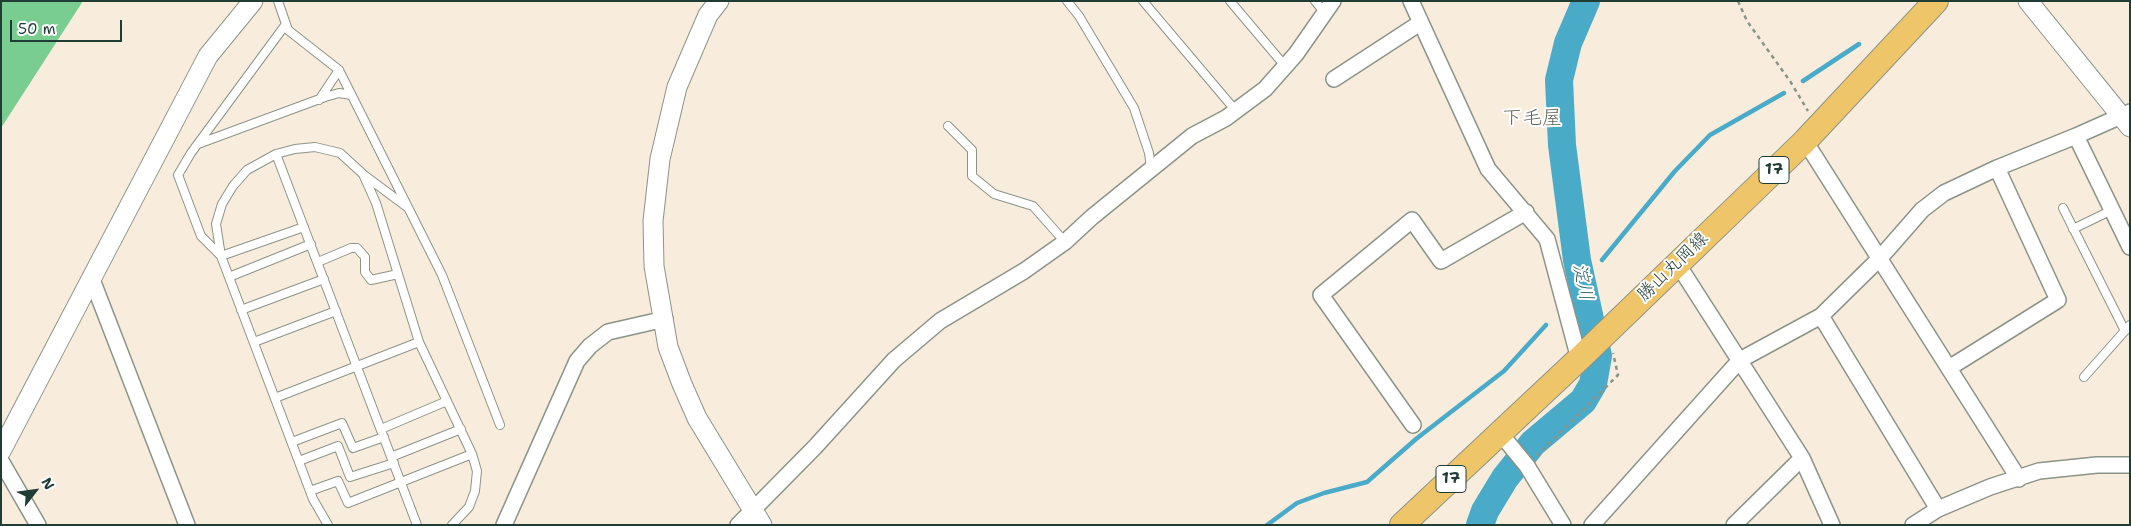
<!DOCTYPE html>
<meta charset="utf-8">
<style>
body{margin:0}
#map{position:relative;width:2131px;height:526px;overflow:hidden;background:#f8ecdc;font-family:"Shantell Sans",sans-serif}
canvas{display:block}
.frame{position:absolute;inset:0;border:2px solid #1f3d34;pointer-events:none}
.north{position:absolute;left:10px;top:466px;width:50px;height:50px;-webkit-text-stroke:4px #fff;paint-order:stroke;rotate:60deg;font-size:14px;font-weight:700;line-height:20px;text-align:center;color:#1f3d34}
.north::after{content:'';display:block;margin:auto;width:18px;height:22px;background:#1f3d34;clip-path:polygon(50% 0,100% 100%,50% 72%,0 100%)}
.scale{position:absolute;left:10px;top:20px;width:112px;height:22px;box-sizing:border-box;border:2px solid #1f3d34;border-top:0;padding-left:6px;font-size:15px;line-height:18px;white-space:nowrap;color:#1f3d34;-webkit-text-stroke:4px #fff;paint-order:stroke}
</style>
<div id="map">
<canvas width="2131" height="526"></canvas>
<div class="frame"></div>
<div class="north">N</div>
<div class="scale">50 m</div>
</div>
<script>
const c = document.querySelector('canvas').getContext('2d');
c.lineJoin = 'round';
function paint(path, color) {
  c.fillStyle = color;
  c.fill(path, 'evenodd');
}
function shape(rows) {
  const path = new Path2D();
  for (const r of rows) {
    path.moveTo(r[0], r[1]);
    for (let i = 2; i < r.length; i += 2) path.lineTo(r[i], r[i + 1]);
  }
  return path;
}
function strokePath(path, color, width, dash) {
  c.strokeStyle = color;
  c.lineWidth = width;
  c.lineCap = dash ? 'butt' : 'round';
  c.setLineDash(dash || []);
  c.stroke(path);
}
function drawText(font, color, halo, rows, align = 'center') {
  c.font = font + ' "Shantell Sans","Klee One",sans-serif';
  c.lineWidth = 4;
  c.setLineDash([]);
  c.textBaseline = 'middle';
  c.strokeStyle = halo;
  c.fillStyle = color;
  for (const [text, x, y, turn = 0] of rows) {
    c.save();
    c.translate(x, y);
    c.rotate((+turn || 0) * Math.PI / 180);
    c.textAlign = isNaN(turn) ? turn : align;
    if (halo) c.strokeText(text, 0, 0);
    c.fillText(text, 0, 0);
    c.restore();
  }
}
paint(shape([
 [1,1,83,1,1,128]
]), '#79cd90');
strokePath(shape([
 [1803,81,1859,44],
 [1602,260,1675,171,1710,135,1784,93],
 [1267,525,1297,503,1324,493,1367,482,1416,439,1504,371,1546,325]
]), '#4aabc9', 4.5);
strokePath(shape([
 [1480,525,1485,511,1505,478,1533,443,1583,401,1593,384,1598,356,1577,260,1562,145,1559,80,1568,43,1586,1]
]), '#4aabc9', 28);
const service = shape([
 [278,1,288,30,339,70,442,275,500,425],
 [1067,1,1079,16,1134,108,1149,153,1151,169],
 [1143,1,1236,111],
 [1230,1,1285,66],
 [1315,1,1325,13],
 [286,24,191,153,178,175,201,236,221,256,304,227],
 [319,100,339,70],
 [948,126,972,150,972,176,994,194,1033,206,1065,242],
 [198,144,325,97,339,93,351,95],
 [276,154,417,525],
 [364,175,407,207],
 [2063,208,2125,331],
 [2073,229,2112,210],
 [318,262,351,248,357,248,365,257,365,272,371,280,398,274],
 [229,277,311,244],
 [241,310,324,279],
 [254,342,336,311],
 [2084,377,2130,325],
 [275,398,419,342],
 [381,429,447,401],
 [292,442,342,423,353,448,384,437],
 [391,457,461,429],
 [299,461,338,446,350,477,394,463],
 [310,491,338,481,348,503,472,454],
 [328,525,313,499,221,256,216,224,222,204,233,186,247,170,276,154,295,149,315,147,340,153,363,174,376,203,419,342,472,454,477,471,475,491,469,507,452,525]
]);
const minor = shape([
 [1411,1,1488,169,1547,239,1579,359],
 [1334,79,1420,23],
 [2076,136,2130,247],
 [1805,141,2019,479],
 [1677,263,1802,458,1832,525],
 [91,277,187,525],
 [1821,316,1938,509],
 [1949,368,2058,300,1997,168],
 [1413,425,1321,295,1412,220,1441,261,1526,212],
 [1500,433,1527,466,1563,525],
 [1,461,38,525],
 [504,525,577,361,590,346,608,332,665,319],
 [738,525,815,447,894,360,940,321,1024,271,1065,242,1092,217,1192,136,1226,118,1265,89,1296,54,1333,1],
 [1592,525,1740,360,1821,316,1880,258,1922,210,1944,193,1997,168,2076,136,2130,112],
 [1734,525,1802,458],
 [1913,525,1938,509,1990,487,2039,471,2097,465,2130,465]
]);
const tertiary = shape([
 [719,1,708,15,677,87,660,159,653,221,654,266,668,347,682,384,697,418,762,525],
 [2028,1,2130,127],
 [1,451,208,56,253,1]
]);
const primary = shape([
 [1402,525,1579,359,1805,141,1936,1]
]);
strokePath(service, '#8c9488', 10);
strokePath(minor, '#8c9488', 18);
strokePath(tertiary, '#8c9488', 21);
strokePath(primary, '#8c9488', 26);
strokePath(shape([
 [1738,1,1747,21,1790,81,1808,111],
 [1537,456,1618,375,1613,353]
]), '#8c9488', 2.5, [4, 4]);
strokePath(service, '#fff', 8);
strokePath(minor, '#fff', 15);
strokePath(tertiary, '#fff', 19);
strokePath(primary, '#eec569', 24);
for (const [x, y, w] of [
 [1774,170,30],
 [1451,479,30]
]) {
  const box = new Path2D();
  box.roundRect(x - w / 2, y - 13.5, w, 27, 4);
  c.fillStyle = '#fff';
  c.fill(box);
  strokePath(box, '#1f3d34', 1);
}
drawText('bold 16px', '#1f3d34', null, [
 ["17",1774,170],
 ["17",1451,479]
]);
drawText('18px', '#1f3d34', '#fff', [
 ["勝山丸岡線",1673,267,-44]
]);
drawText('italic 19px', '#2e6468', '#fff', [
 ["淀川",1582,282,78]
]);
drawText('20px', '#66675b', '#fff', [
 ["下毛屋",1532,119]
]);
</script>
